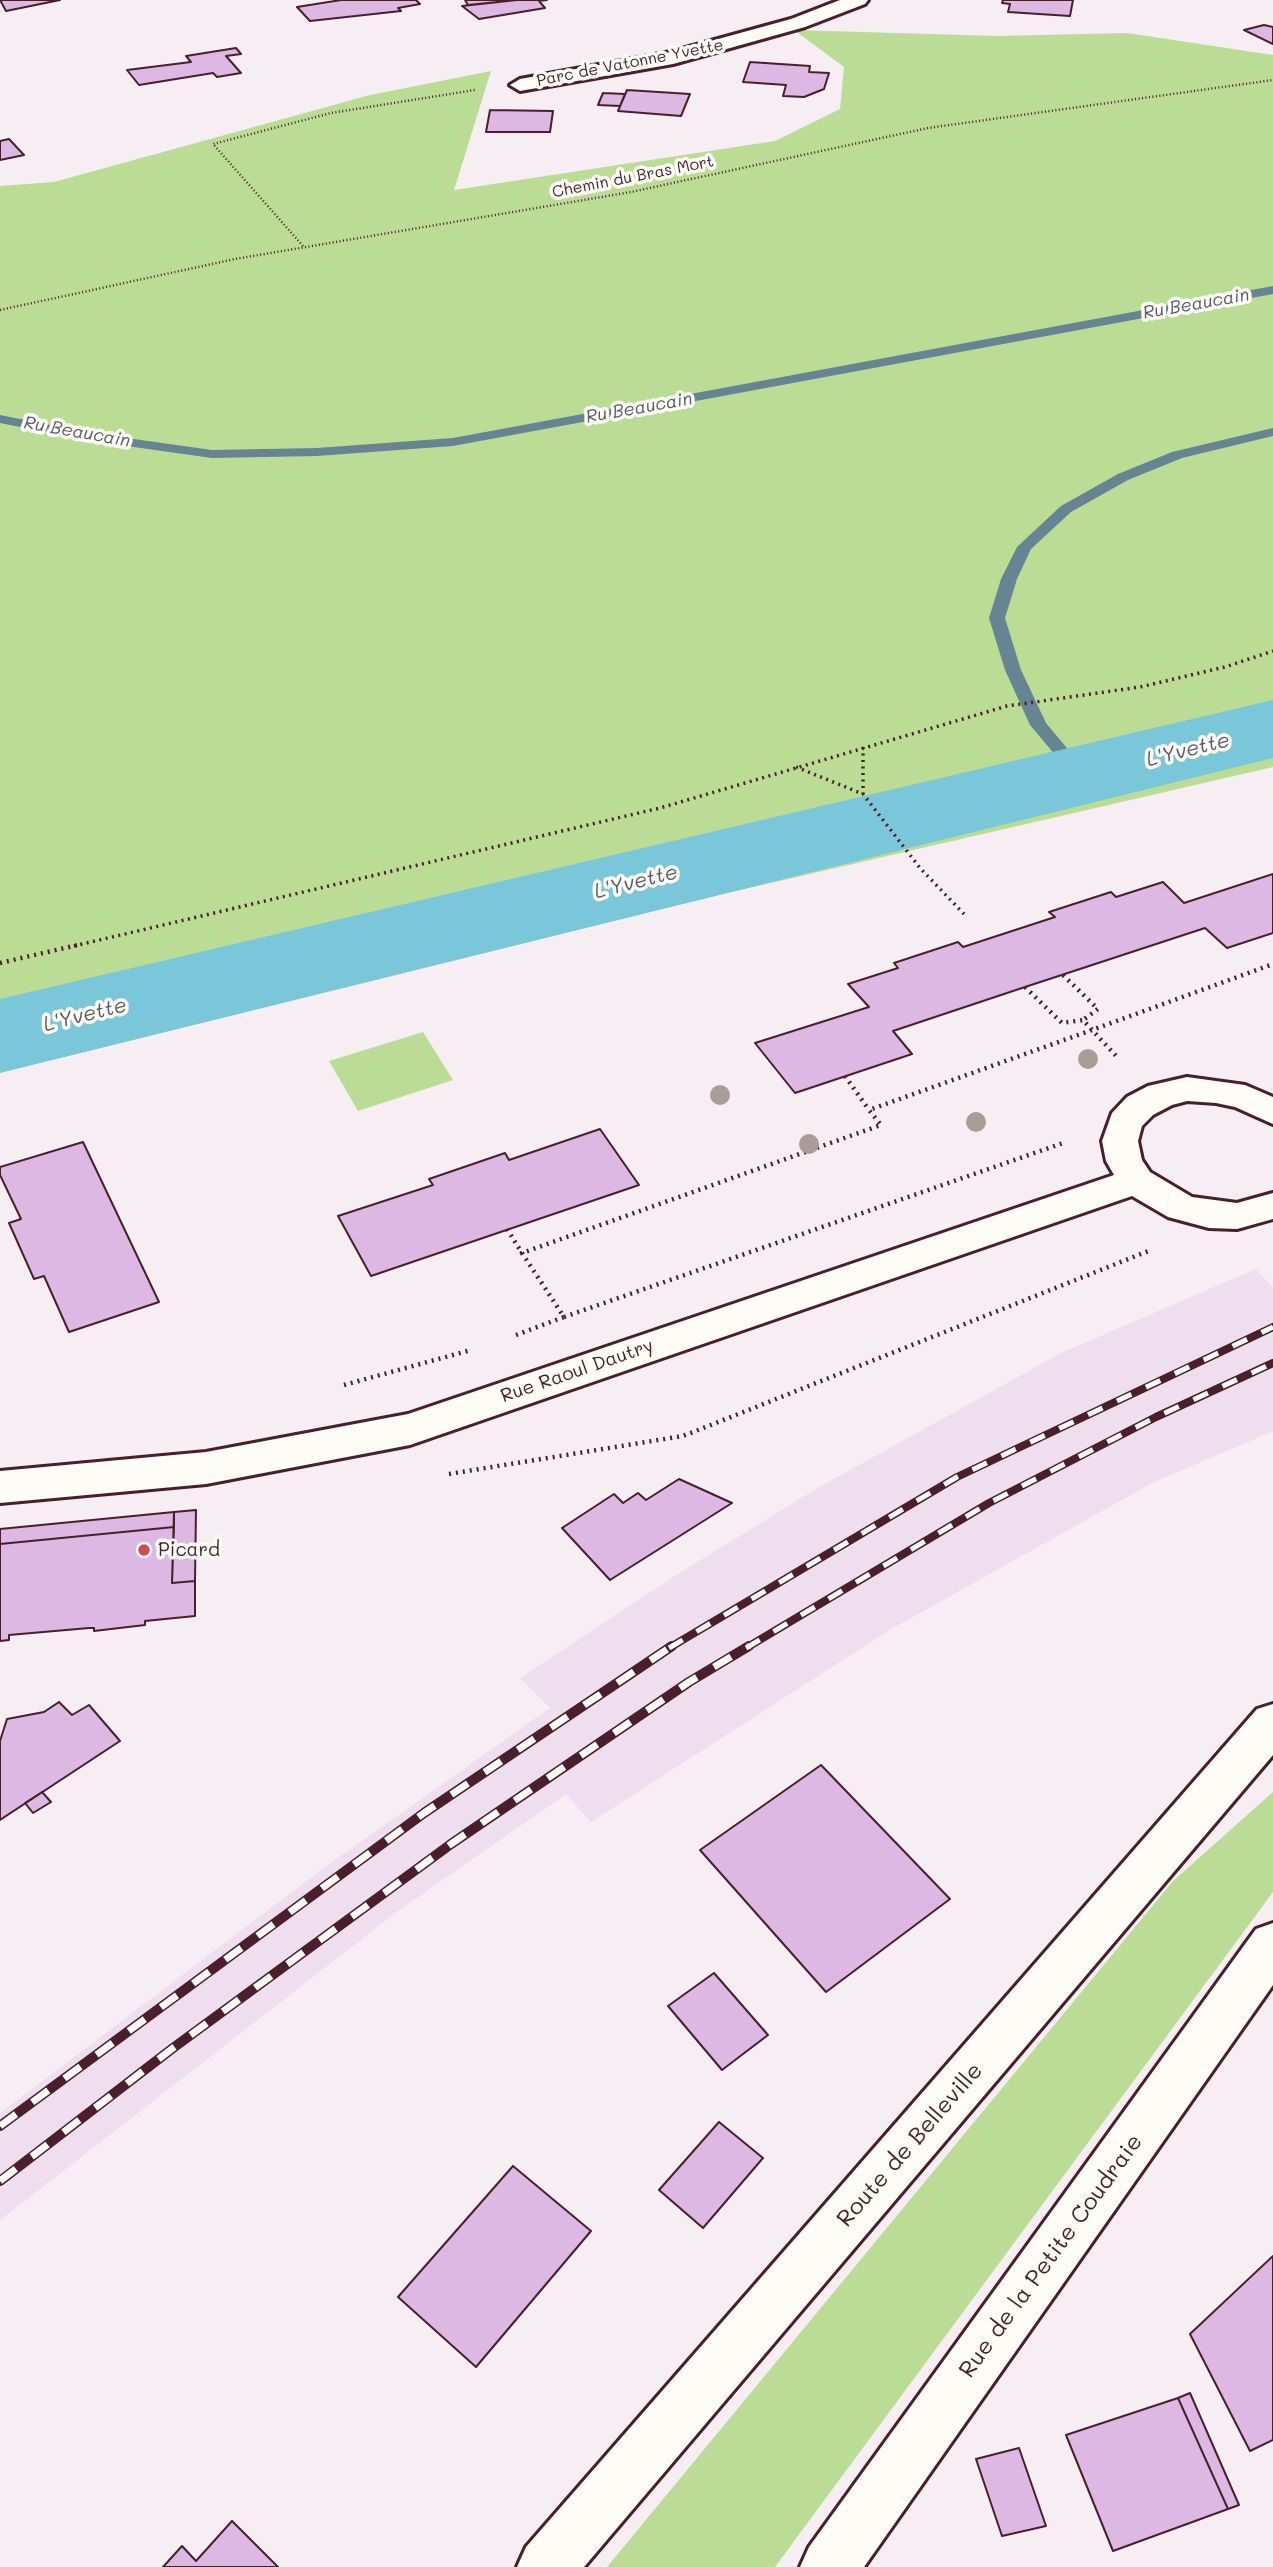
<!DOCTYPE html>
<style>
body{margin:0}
canvas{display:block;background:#f6eef3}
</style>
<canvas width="1273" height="2567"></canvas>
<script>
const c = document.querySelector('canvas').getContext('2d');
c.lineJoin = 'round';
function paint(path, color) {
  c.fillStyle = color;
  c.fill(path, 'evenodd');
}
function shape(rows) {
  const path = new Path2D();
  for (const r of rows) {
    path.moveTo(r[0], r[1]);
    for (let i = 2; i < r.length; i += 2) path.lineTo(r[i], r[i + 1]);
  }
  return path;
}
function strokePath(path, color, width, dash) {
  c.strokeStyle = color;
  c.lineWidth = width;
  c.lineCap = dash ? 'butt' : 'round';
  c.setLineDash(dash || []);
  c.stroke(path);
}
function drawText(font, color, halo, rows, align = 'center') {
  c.font = font + ' Mali,sans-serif';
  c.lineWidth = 7;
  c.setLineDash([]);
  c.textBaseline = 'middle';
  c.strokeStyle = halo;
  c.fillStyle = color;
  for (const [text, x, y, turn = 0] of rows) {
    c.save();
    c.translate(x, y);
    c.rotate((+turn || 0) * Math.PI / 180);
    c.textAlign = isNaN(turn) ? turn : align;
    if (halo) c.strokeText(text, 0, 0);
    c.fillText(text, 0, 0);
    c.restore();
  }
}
paint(shape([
 [1256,1269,1273,1288,1273,1431,1152,1483,888,1631,591,1822,566,1794,398,1911,0,2220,0,2113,325,1867,550,1708,520,1678,678,1574,816,1489,1061,1353]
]), '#eedeee');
paint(shape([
 [794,30,997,36,1127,33,1273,55,1273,767,0,1061,0,186,54,182,370,95,491,71,454,190,775,141,840,109,844,67],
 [423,1032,453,1080,358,1111,329,1061],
 [1273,1792,1273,1892,775,2567,607,2567,1173,1881]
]), '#bbdc95');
paint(shape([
 [1273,286,1273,294,453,446,317,456,212,458,91,441,0,423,0,415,91,433,212,450,317,448,453,438,1273,286],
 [1273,428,1273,436,1182,458,1128,480,1071,512,1031,549,1017,579,1005,618,1021,670,1046,723,1091,777,1083,782,1077,781,1030,725,1005,670,989,618,1001,579,1017,547,1061,506,1118,474,1172,452,1273,428]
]), '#678493');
paint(shape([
 [1273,700,1273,758,0,1073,0,999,1273,700]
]), '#7ac7d9');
const building = shape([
 [0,0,60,0,6,11,0,0],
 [341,0,416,0,420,4,398,8,401,11,310,21,297,7,341,0],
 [465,0,517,0,468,5,465,0],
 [517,0,547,0,539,1,545,8,479,19,462,6,517,0],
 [1003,0,1073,0,1070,16,1008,12,1010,4,1002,3,1003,0],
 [1264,25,1273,27,1273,44,1244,30,1264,25],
 [236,48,241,54,226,56,241,73,217,77,213,73,139,85,127,70,191,62,186,56,236,48],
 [750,62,810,66,809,72,829,73,824,89,804,97,783,96,786,85,743,82,750,62],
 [627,90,690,94,681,116,618,111,627,90],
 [603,93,625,94,620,106,598,105,603,93],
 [490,110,553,111,550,132,486,132,490,110],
 [9,139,24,155,0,160,0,141,9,139],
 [1273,874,1273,933,1227,948,1205,928,1025,987,893,1031,912,1054,795,1093,755,1043,869,1007,848,984,898,968,894,963,958,942,963,947,1055,917,1049,912,1111,892,1116,897,1163,882,1184,903,1273,874],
 [600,1129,639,1185,371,1276,338,1216,433,1185,429,1179,505,1153,509,1160,600,1129],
 [83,1142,159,1302,69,1332,44,1276,34,1279,9,1223,21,1219,0,1175,0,1167,83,1142],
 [679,1479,732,1503,610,1580,562,1528,614,1494,623,1503,638,1493,646,1500,679,1479],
 [196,1510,195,1581,172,1583,174,1512,196,1510],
 [174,1512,174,1527,0,1544,0,1529,174,1512],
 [174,1527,172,1583,195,1581,195,1616,145,1621,145,1625,94,1631,94,1628,89,1628,9,1635,9,1640,0,1641,0,1544,174,1527],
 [59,1702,72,1715,89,1705,120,1741,0,1820,0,1741,7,1719,44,1712,59,1702],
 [821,1765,950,1899,826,1992,700,1850,821,1765],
 [42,1792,51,1802,33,1813,25,1803,42,1792],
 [714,1973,768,2035,722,2070,668,2006,714,1973],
 [719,2122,763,2158,703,2228,659,2190,719,2122],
 [513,2166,591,2231,476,2367,398,2297,513,2166],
 [1273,2256,1273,2440,1250,2451,1190,2334,1273,2256],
 [1190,2393,1239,2505,1228,2509,1178,2398,1190,2393],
 [1178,2398,1228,2509,1113,2551,1066,2435,1178,2398],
 [1019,2448,1046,2526,1002,2536,976,2459,1019,2448],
 [232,2521,278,2567,163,2567,182,2546,196,2561,232,2521]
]);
paint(building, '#dcb8e2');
strokePath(building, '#4a1f2b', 2);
const street = shape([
 [840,0,868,0,865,4,805,27,673,64,520,91,510,85,520,79,671,52,791,19,840,0],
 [1273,1923,1273,1985,864,2567,800,2567,809,2547,1256,1929,1273,1923]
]);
const secondary = shape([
 [1187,1077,1245,1085,1273,1097,1273,1124,1235,1107,1216,1103,1187,1101,1172,1105,1153,1115,1142,1126,1138,1141,1142,1160,1150,1172,1192,1197,1237,1203,1273,1193,1273,1219,1237,1229,1209,1228,1168,1217,1132,1196,410,1445,206,1484,0,1503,0,1471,206,1452,408,1414,1114,1175,1106,1161,1102,1141,1112,1113,1127,1097,1148,1086,1187,1077],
 [1273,1704,1273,1755,584,2567,517,2567,526,2547,1257,1709,1273,1704]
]);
strokePath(street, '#4a1f2b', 6);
strokePath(secondary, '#4a1f2b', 6);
strokePath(shape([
 [303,246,213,144,331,113,475,90],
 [0,310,235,259,631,192,928,128,1273,80]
]), '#4a1f2b', 2.5, [1, 2.5]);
strokePath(shape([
 [863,747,863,794],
 [796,767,863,794,920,868,964,914],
 [74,946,660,808,1007,706,1140,687,1225,667,1273,651]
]), '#4a1f2b', 3.5, [2, 4.5]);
strokePath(shape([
 [0,963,82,944],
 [1063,975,1098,1009,1083,1020],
 [1025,987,1062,1023,1083,1020,1092,1030,1273,964],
 [845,1076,869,1110],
 [507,1229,522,1253],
 [564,1317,1066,1142],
 [516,1335,564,1317,522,1253,881,1125,869,1110,1092,1030,1119,1059],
 [344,1385,471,1350],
 [449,1474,683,1436,1151,1250]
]), '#4a1f2b', 4.5, [2, 5]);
paint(street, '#fdfcf7');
paint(secondary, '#fdfcf7');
const railFar1 = shape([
 [669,1648,957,1477,1273,1327],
 [746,1648,989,1503,1156,1417,1273,1363]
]);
const rail = shape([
 [0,2126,424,1813,672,1646],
 [0,2181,173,2048,451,1844,689,1682,749,1646]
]);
strokePath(railFar1, '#4a1f2b', 8);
strokePath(rail, '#4a1f2b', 10);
strokePath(railFar1, '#fdfcf7', 5, [16]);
strokePath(rail, '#fdfcf7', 7, [20]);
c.fillStyle = '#aa9c97';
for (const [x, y] of [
 [1088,1059],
 [720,1095],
 [976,1122],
 [809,1144]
]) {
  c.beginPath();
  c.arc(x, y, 10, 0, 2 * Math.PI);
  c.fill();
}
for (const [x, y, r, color] of [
 [144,1550,7,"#d1495b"]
]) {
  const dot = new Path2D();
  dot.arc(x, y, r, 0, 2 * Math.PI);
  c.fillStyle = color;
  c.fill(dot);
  strokePath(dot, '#fdfcf7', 2.5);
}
drawText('16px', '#4a1f2b', '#fdfcf7', [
 ["Parc de Vatonne Yvette",630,63,-11],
 ["Chemin du Bras Mort",633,177,-11]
]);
drawText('italic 18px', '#5b5a68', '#fdfcf7', [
 ["Ru Beaucain",1196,304,-10],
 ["Ru Beaucain",639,408,-10],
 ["Ru Beaucain",77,432,10]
]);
drawText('19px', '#4a1f2b', '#fdfcf7', [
 ["Rue Raoul Dautry",577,1371,-19]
]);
drawText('19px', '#4a1f2b', '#fdfcf7', [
 ["Picard",158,1550]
], 'left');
drawText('italic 21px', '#5b5a68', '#fdfcf7', [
 ["L'Yvette",1188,750,-14],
 ["L'Yvette",636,882,-14],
 ["L'Yvette",85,1015,-14]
]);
drawText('23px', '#4a1f2b', '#fdfcf7', [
 ["Route de Belleville",910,2145,-49],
 ["Rue de la Petite Coudraie",1051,2256,-54]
]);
</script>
